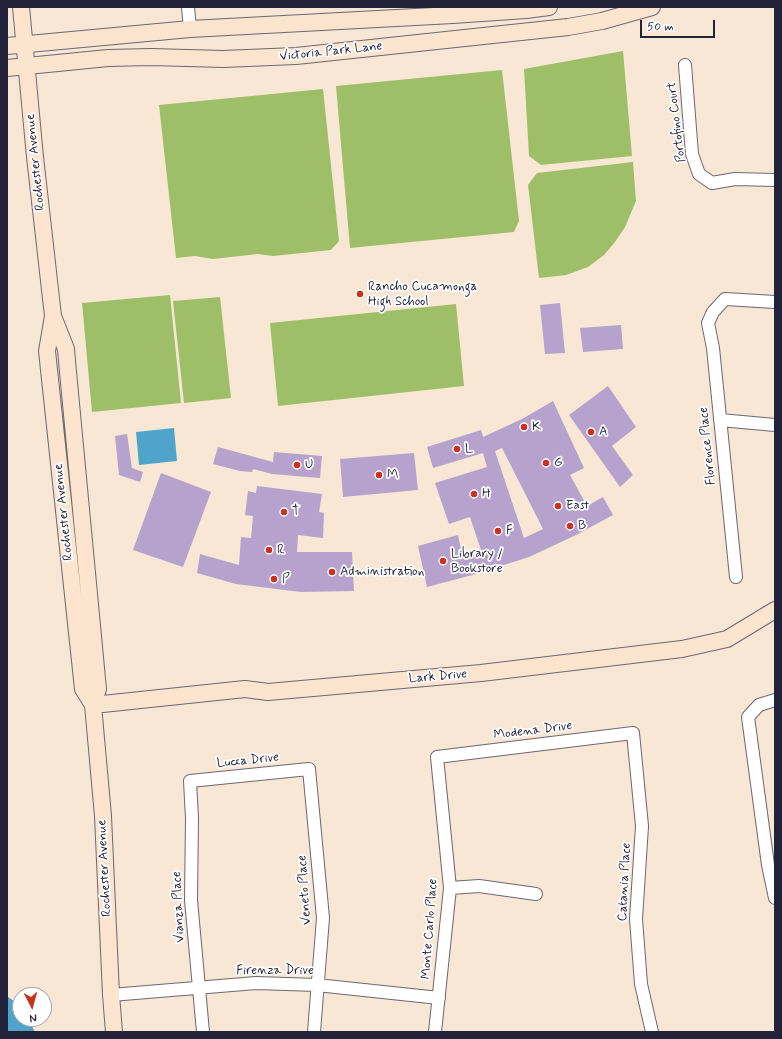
<!DOCTYPE html>
<style>
body{margin:0}
#map{position:relative;width:782px;height:1039px;overflow:hidden;background:#f8e7d4;font-family:Mynerve,sans-serif}
canvas{display:block}
.frame{position:absolute;inset:0;border:8px solid #22223b;pointer-events:none}
.north{position:absolute;left:12px;top:987px;width:40px;height:40px;box-sizing:border-box;background:#fff;border:1px solid #a7a7b1;border-radius:50%;rotate:174deg;font-size:11px;font-weight:700;line-height:16px;text-align:center;color:#22223b}
.north::after{content:'';display:block;margin:auto;width:14px;height:18px;background:#c8321e;clip-path:polygon(50% 0,100% 100%,50% 72%,0 100%)}
.scale{position:absolute;left:640px;top:20px;width:75px;height:18px;box-sizing:border-box;border:2px solid #22223b;border-top:0;padding-left:5px;font-size:12px;line-height:14px;white-space:nowrap;color:#22223b;-webkit-text-stroke:3px #fff;paint-order:stroke}
</style>
<div id="map">
<canvas width="782" height="1039"></canvas>
<div class="frame"></div>
<div class="north">N</div>
<div class="scale">50 m</div>
</div>
<script>
const c = document.querySelector('canvas').getContext('2d');
c.lineJoin = 'round';
function paint(path, color) {
  c.fillStyle = color;
  c.fill(path, 'evenodd');
}
function shape(rows) {
  const path = new Path2D();
  for (const r of rows) {
    path.moveTo(r[0], r[1]);
    for (let i = 2; i < r.length; i += 2) path.lineTo(r[i], r[i + 1]);
  }
  return path;
}
function strokePath(path, color, width, dash) {
  c.strokeStyle = color;
  c.lineWidth = width;
  c.lineCap = dash ? 'butt' : 'round';
  c.setLineDash(dash || []);
  c.stroke(path);
}
function drawText(font, color, halo, rows, align = 'center') {
  c.font = font + ' Mynerve,sans-serif';
  c.lineWidth = 3.5;
  c.setLineDash([]);
  c.textBaseline = 'middle';
  c.strokeStyle = halo;
  c.fillStyle = color;
  for (const [text, x, y, turn = 0] of rows) {
    c.save();
    c.translate(x, y);
    c.rotate((+turn || 0) * Math.PI / 180);
    c.textAlign = isNaN(turn) ? turn : align;
    if (halo) c.strokeText(text, 0, 0);
    c.fillText(text, 0, 0);
    c.restore();
  }
}
paint(shape([
 [623,51,632,156,541,165,529,156,524,69],
 [502,70,519,221,514,232,350,248,336,86],
 [323,89,339,241,331,250,273,256,258,254,213,259,195,256,176,258,159,105],
 [633,162,636,201,625,227,615,242,604,255,588,267,566,275,539,278,528,185,537,173],
 [170,295,181,403,92,412,82,303],
 [220,297,231,398,184,403,173,301],
 [456,304,464,386,278,406,270,323]
]), '#9ebf68');
paint(shape([
 [174,428,177,461,139,465,136,432],
 [7,996,20,1006,20,1019,28,1019,35,1032,7,1032]
]), '#50a3cb');
paint(shape([
 [560,303,565,353,545,354,540,305],
 [621,325,623,349,583,352,580,328],
 [608,386,636,427,612,446,633,475,620,487,569,415],
 [553,401,584,468,570,475,587,506,603,497,613,515,576,535,529,557,476,574,427,587,418,546,458,535,463,559,482,553,470,517,449,524,435,483,487,467,483,453,433,468,427,447,481,430,483,437,522,419],
 [502,448,543,529,524,538,495,451],
 [127,434,132,468,143,472,140,482,119,475,115,436],
 [218,447,273,462,274,452,322,456,320,478,272,474,253,469,252,472,240,471,213,464],
 [414,453,418,490,343,497,340,459],
 [161,473,211,492,183,567,133,550],
 [257,486,322,494,319,512,324,513,323,538,298,535,297,552,352,552,354,591,301,592,236,584,197,573,200,554,239,565,241,537,251,538,253,516,245,515,248,491,256,493]
]), '#b6a2cc');
const street = shape([
 [188,7,190,29],
 [685,65,692,154,699,174,712,183,735,179,775,180],
 [720,420,775,425],
 [736,577,713,348,708,323,713,312,725,299,775,302],
 [775,700,759,705,748,717,768,865,775,898],
 [450,888,479,886,536,894],
 [111,995,256,983,317,985,439,998],
 [203,1032,191,900,192,818,190,781,309,769,323,918,314,1032],
 [435,1032,450,888,437,757,633,733,642,826,636,919,641,984,652,1032]
]);
const secondary = shape([
 [21,7,35,157,53,316,66,349,68,372,98,689,93,705,103,816,111,995,114,1032],
 [7,46,190,29,453,15,526,10,549,7],
 [7,68,108,58,151,57,223,59,296,56,568,27,602,21,652,7],
 [53,316,47,351,83,689,93,705],
 [93,705,245,689,268,692,481,673,682,649,727,639,775,610]
]);
strokePath(street, '#6d6771', 14);
strokePath(secondary, '#6d6771', 18);
strokePath(street, '#fff', 12);
strokePath(secondary, '#fbe5cf', 16);
for (const [x, y, r, color] of [
 [360,294,4,"#c8321e"],
 [524,427,4,"#c8321e"],
 [591,432,4,"#c8321e"],
 [457,449,4,"#c8321e"],
 [546,463,4,"#c8321e"],
 [297,465,4,"#c8321e"],
 [379,475,4,"#c8321e"],
 [474,494,4,"#c8321e"],
 [558,506,4,"#c8321e"],
 [284,512,4,"#c8321e"],
 [570,526,4,"#c8321e"],
 [498,531,4,"#c8321e"],
 [269,550,4,"#c8321e"],
 [443,561,4,"#c8321e"],
 [332,572,4,"#c8321e"],
 [274,579,4,"#c8321e"]
]) {
  const dot = new Path2D();
  dot.arc(x, y, r, 0, 2 * Math.PI);
  c.fillStyle = color;
  c.fill(dot);
  strokePath(dot, '#fff', 1.5);
}
drawText('13px', '#22223b', '#fff', [
 ["Victoria Park Lane",331,52,-6],
 ["Portofino Court",677,122,-97],
 ["Rochester Avenue",36,162,-96],
 ["Florence Place",708,446,-96],
 ["Rochester Avenue",64,512,-96],
 ["Lark Drive",438,677,-5],
 ["Modena Drive",533,731,-7],
 ["Lucca Drive",248,761,-6],
 ["Rochester Avenue",105,868,-93],
 ["Catania Place",625,882,-87],
 ["Veneto Place",305,890,-94],
 ["Vianza Place",179,907,-93],
 ["Monte Carlo Place",430,929,-86],
 ["Firenza Drive",275,971]
]);
drawText('13px', '#22223b', '#fff', [
 ["Rancho Cucamonga",368,287],
 ["High School",368,302],
 ["K",532,427],
 ["A",599,432],
 ["L",465,449],
 ["G",554,463],
 ["U",305,465],
 ["M",387,475],
 ["H",482,494],
 ["East",566,506],
 ["T",292,512],
 ["B",578,526],
 ["F",506,531],
 ["R",277,550],
 ["Library /",451,554],
 ["Bookstore",451,569],
 ["Administration",340,572],
 ["P",282,579]
], 'left');
</script>
